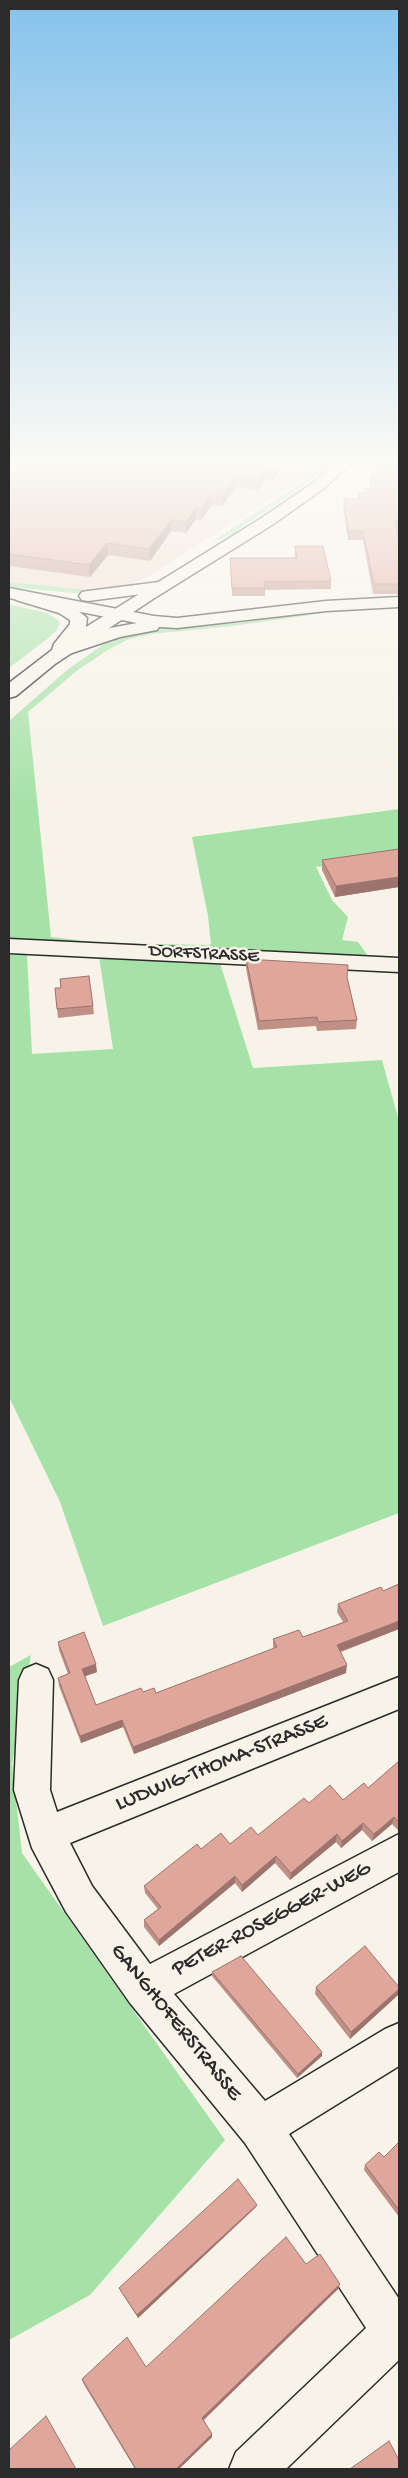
<!DOCTYPE html>
<style>
body{margin:0}
#map{position:relative;width:408px;height:2478px;overflow:hidden;background:#f7f3e8;font-family:"Gochi Hand",sans-serif}
canvas{display:block}
.frame{position:absolute;inset:0;border:10px solid #2b2b2b;pointer-events:none}
</style>
<div id="map">
<canvas width="408" height="2478"></canvas>
<div class="frame"></div>
</div>
<script>
const c = document.querySelector('canvas').getContext('2d');
c.lineJoin = 'round';
function paint(path, color) {
  c.fillStyle = color;
  c.fill(path, 'evenodd');
}
function shape(rows) {
  const path = new Path2D();
  for (const r of rows) {
    path.moveTo(r[0], r[1]);
    for (let i = 2; i < r.length; i += 2) path.lineTo(r[i], r[i + 1]);
  }
  return path;
}
function strokePath(path, color, width, dash) {
  c.strokeStyle = color;
  c.lineWidth = width;
  c.lineCap = dash ? 'butt' : 'round';
  c.setLineDash(dash || []);
  c.stroke(path);
}
function drawText(font, color, halo, rows, align = 'center') {
  c.font = font + ' "Gochi Hand",sans-serif';
  c.lineWidth = 5;
  c.setLineDash([]);
  c.textBaseline = 'middle';
  c.strokeStyle = halo;
  c.fillStyle = color;
  for (const [text, x, y, turn = 0] of rows) {
    c.save();
    c.translate(x, y);
    c.rotate((+turn || 0) * Math.PI / 180);
    c.textAlign = isNaN(turn) ? turn : align;
    if (halo) c.strokeText(text, 0, 0);
    c.fillText(text, 0, 0);
    c.restore();
  }
}
paint(shape([
 [9,463,315,463,307,474,292,485,147,577,126,586,81,589,9,582]
]), '#f0dcd1');
paint(shape([
 [321,463,326,463,324,469,299,489,231,535,210,543,304,481],
 [9,582,81,589,110,589,84,594,9,587],
 [9,604,47,613,60,621,57,630,47,639,9,668],
 [377,607,377,609,332,612,233,626,152,634,129,639,108,650,79,669,28,712,51,937,102,943,208,945,211,944,208,916,192,837,399,809,399,856,316,867,332,900,348,917,342,940,358,942,370,959,9,940,9,721,67,670,104,644,124,635,145,631,238,623,334,609],
 [9,955,27,955,32,1054,113,1049,99,956,220,963,253,1068,382,1060,399,1121,399,1513,103,1626,60,1502,9,1397],
 [31,1655,12,1764,22,1853,225,2140,90,2295,9,2340,9,1667]
]), '#a6e1a7');
const minor = shape([
 [9,939,399,958,399,972,9,953,9,939],
 [36,1664,48,1669,53,1680,50,1790,57,1812,399,1677,399,1709,70,1843,92,1886,150,1964,399,1834,399,1872,174,1994,265,2101,385,2029,399,2023,399,2066,289,2134,399,2299,399,2360,286,2469,229,2469,236,2452,366,2328,245,2143,130,2003,66,1912,32,1848,14,1790,19,1680,24,1669,36,1664]
]);
const tertiary = shape([
 [159,582,165,583,168,587,165,591,88,601,82,600,79,596,82,592,88,591,159,582],
 [9,588,154,616,177,618,326,601,399,597,399,607,326,611,177,628,159,627,157,630,120,637,66,655,60,654,57,650,60,646,110,628,137,623,9,598,9,588]
]);
const secondary = shape([
 [335,463,352,463,323,489,272,525,153,599,55,664,16,696,9,698,9,683,52,650,54,644,70,624,70,620,59,613,16,600,13,596,16,592,22,591,71,605,87,618,86,627,260,519,313,483,335,463]
]);
strokePath(minor, '#2b2b2b', 3);
strokePath(tertiary, '#2b2b2b', 3);
strokePath(secondary, '#2b2b2b', 3);
paint(minor, '#f7f3e8');
paint(tertiary, '#f7f3e8');
paint(secondary, '#f7f3e8');
paint(shape([
 [9,463,284,463,273,480,266,480,258,490,235,488,222,506,212,505,201,520,196,519,186,533,171,531,150,561,108,555,90,577,9,566],
 [386,463,399,463,399,530,397,530,399,543,399,594,373,594,363,540,348,540,343,508,344,499,358,499,358,493,365,493,365,488,370,488,370,475,373,475,373,471,376,471,376,464],
 [295,546,331,581,331,589,265,590,265,596,232,596,230,558,295,558],
 [399,849,399,887,335,897,322,870,322,860],
 [246,959,347,977,357,1020,356,1029,317,1031,316,1026,258,1030,246,968],
 [60,979,93,1006,94,1014,58,1018,55,988,61,988],
 [399,1584,399,1629,341,1652,346,1673,134,1754,123,1727,81,1743,59,1686,58,1678,68,1674,59,1650,58,1642,97,1672,85,1676,96,1705,143,1692,156,1693,273,1649,273,1639,303,1637,343,1622,337,1612,338,1604,383,1591],
 [399,1761,399,1831,392,1824,372,1841,362,1830,341,1848,336,1842,290,1880,275,1863,242,1892,235,1883,159,1946,144,1927,144,1920,158,1909,145,1893,144,1886,201,1849,230,1844,258,1835,309,1803,343,1800,368,1788],
 [212,1972,322,2052,322,2056,297,2078,212,1976],
 [316,1987,398,1995,350,2039,315,1994],
 [399,2142,399,2217,364,2170,365,2165,384,2157],
 [257,2205,256,2207,138,2318,120,2290,119,2288],
 [306,2264,338,2289,204,2420,212,2437,179,2469,135,2469,83,2383,82,2379,146,2367]
]), '#c08f86');
paint(shape([
 [277,463,284,463,273,480,273,469],
 [266,469,266,480,258,490,258,479],
 [235,476,235,488,222,506,222,495],
 [212,493,212,505,201,520,201,508],
 [196,508,196,519,186,533,186,522],
 [171,520,171,531,150,561,149,549],
 [107,543,108,555,90,577,89,565],
 [399,877,399,887,335,897,336,886],
 [399,1621,399,1629,336,1653,337,1645],
 [96,1664,97,1672,83,1677,82,1669],
 [347,1665,346,1673,134,1754,133,1747],
 [122,1720,123,1727,81,1743,80,1736],
 [394,1817,392,1824,372,1841,374,1834],
 [363,1823,362,1830,341,1848,342,1841],
 [337,1834,336,1842,290,1880,291,1873],
 [276,1856,275,1863,242,1892,242,1885],
 [235,1876,235,1883,159,1946,159,1940],
 [399,1989,398,1995,350,2039,351,2032],
 [322,2052,322,2056,297,2078,298,2074],
 [257,2205,256,2207,138,2318,137,2315],
 [340,2284,338,2289,202,2421,202,2418],
 [212,2434,212,2437,179,2469,176,2469]
]), '#9c746d');
const building = shape([
 [9,463,277,463,273,469,266,469,258,479,235,476,222,495,212,493,201,508,196,508,186,522,171,520,149,549,107,543,89,565,9,554,9,463],
 [389,463,399,463,399,521,395,521,399,543,399,584,374,584,363,531,348,531,344,499,359,499,358,493,366,493,365,488,371,488,370,475,374,475,373,471,378,471,376,464,389,463],
 [295,546,323,546,331,581,264,582,265,588,232,588,230,558,297,558,295,546],
 [399,849,399,877,336,886,322,860,399,849],
 [246,959,348,965,347,977,357,1020,318,1022,317,1017,259,1021,246,959],
 [89,976,93,1006,57,1009,55,988,61,988,60,979,89,976],
 [399,1584,399,1621,337,1645,347,1665,133,1747,122,1720,80,1736,58,1678,70,1673,58,1642,84,1632,96,1664,82,1669,96,1705,141,1688,143,1692,154,1688,156,1693,277,1647,273,1639,299,1630,303,1637,348,1621,338,1604,381,1587,383,1591,399,1584],
 [399,1761,399,1822,394,1817,374,1834,363,1823,342,1841,337,1834,291,1873,276,1856,242,1885,235,1876,159,1940,144,1920,161,1907,144,1886,197,1844,201,1849,221,1833,230,1844,251,1827,258,1835,304,1798,309,1803,330,1785,343,1800,364,1783,368,1788,399,1761],
 [365,1946,399,1987,399,1989,351,2032,316,1987,365,1946],
 [241,1956,322,2052,298,2074,212,1972,241,1956],
 [399,2142,399,2210,365,2165,379,2152,384,2157,399,2142],
 [238,2179,257,2205,137,2315,119,2288,238,2179],
 [286,2237,306,2264,320,2254,340,2284,202,2418,212,2434,176,2469,136,2469,82,2379,127,2337,146,2367,286,2237],
 [46,2416,76,2469,9,2469,9,2450,46,2416],
 [389,2441,399,2460,399,2469,350,2469,389,2441]
]);
paint(building, '#dfa69c');
strokePath(building, '#9c746d', 1);
const sky = c.createLinearGradient(0, 0, 0, 810);
sky.addColorStop(0, '#85c2ec');
sky.addColorStop(0.57, '#fbfaf5');
sky.addColorStop(1, '#fbfaf500');
c.fillStyle = sky;
c.fillRect(0, 0, 408, 810);
drawText('19px', '#2b2b2b', '#f7f3e8', [
 ["DORFSTRASSE",204,955,3]
]);
drawText('22px', '#2b2b2b', '#f7f3e8', [
 ["LUDWIG-THOMA-STRASSE",222,1764,-22],
 ["PETER-ROSEGGER-WEG",272,1920,-28],
 ["GANGHOFERSTRASSE",175,2023,51]
]);
</script>
